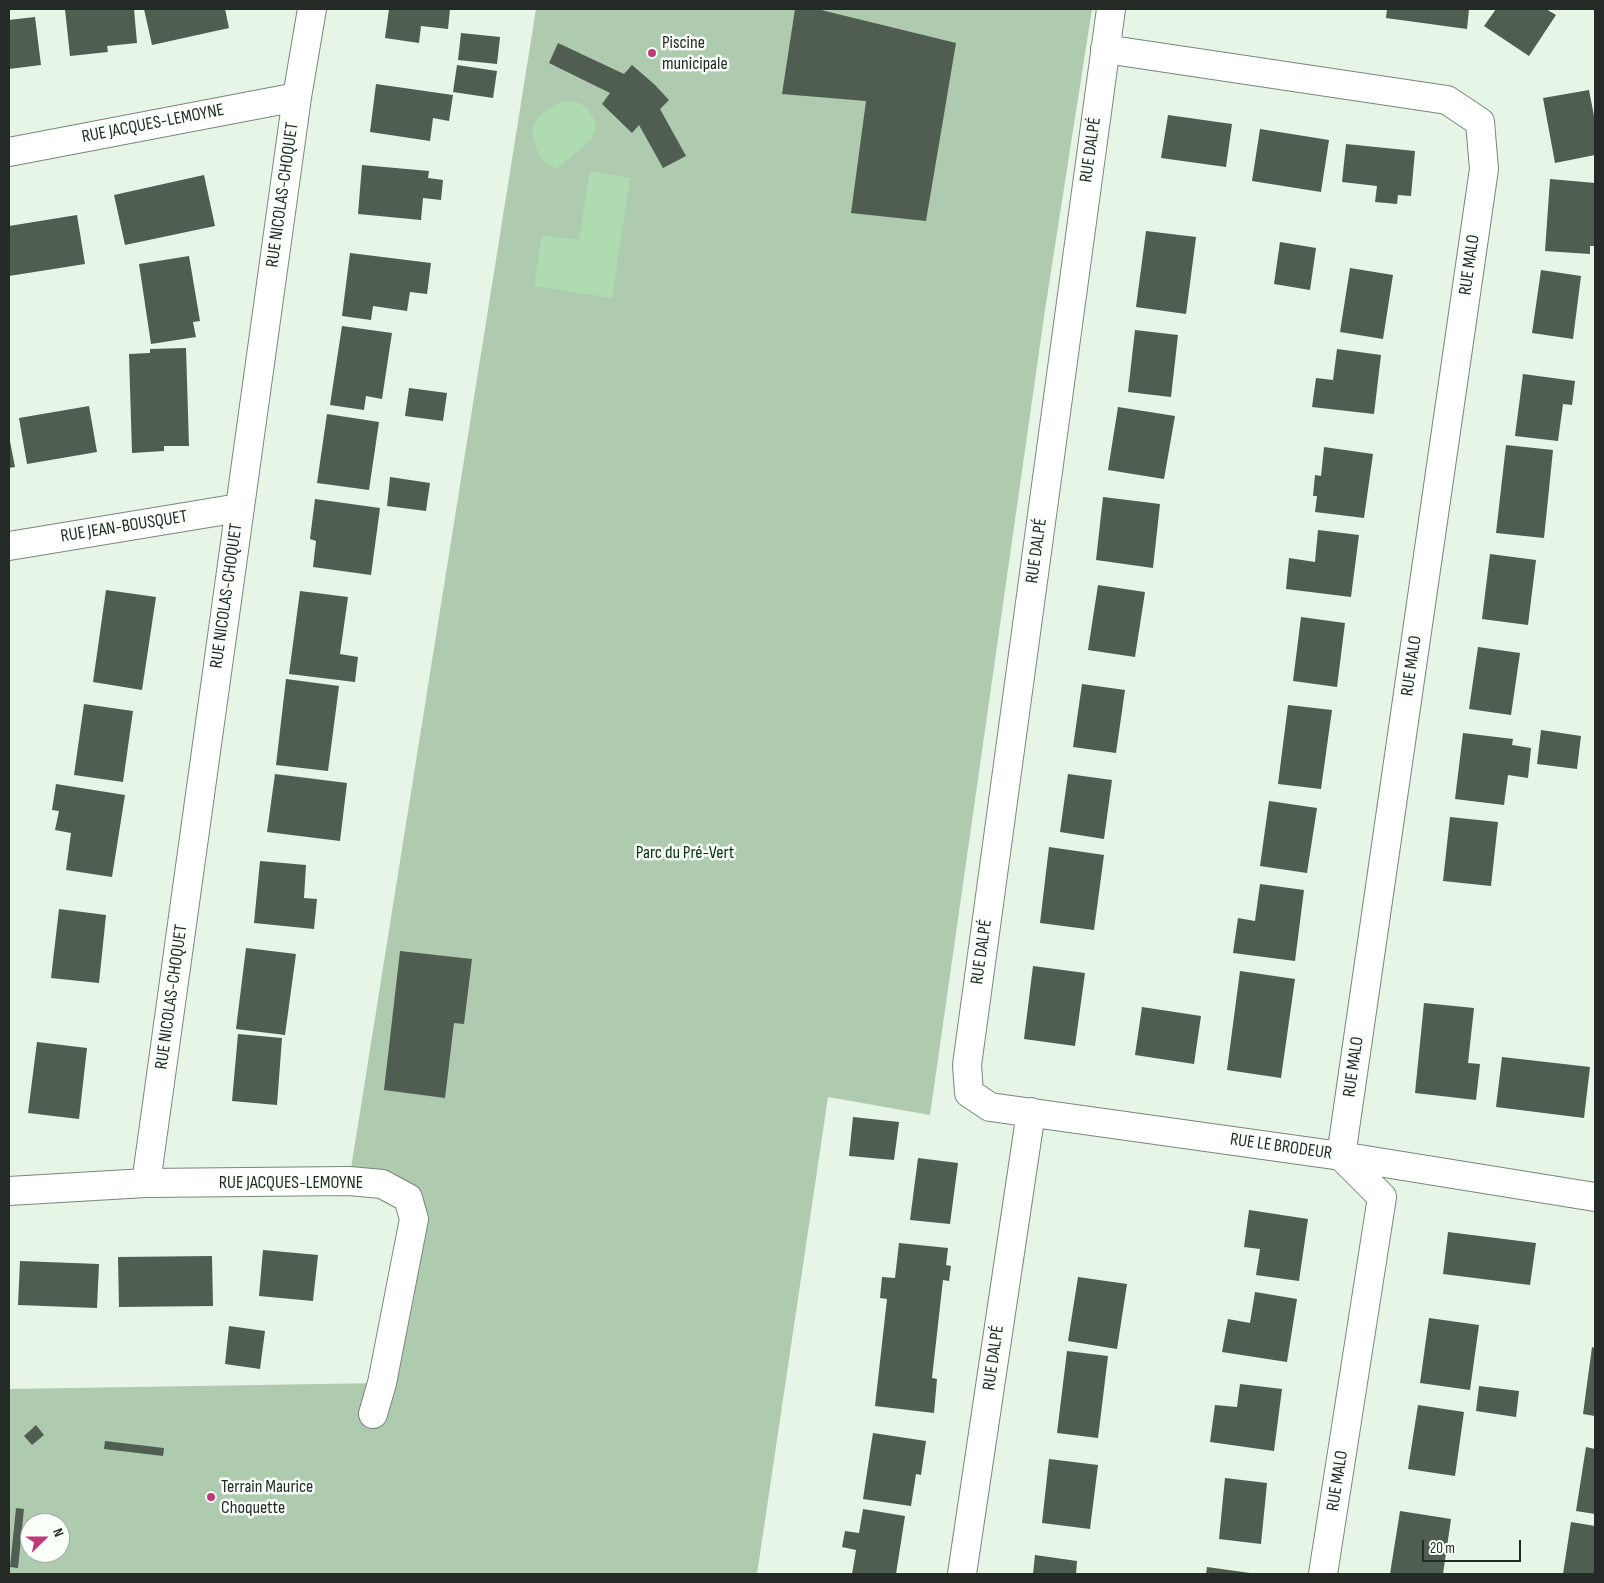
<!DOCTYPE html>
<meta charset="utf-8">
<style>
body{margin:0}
#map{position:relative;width:1604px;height:1583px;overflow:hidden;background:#e6f5e6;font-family:"Sofia Sans Condensed",sans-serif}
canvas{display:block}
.frame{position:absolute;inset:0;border:10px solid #242a25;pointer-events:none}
.north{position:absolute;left:20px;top:1513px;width:50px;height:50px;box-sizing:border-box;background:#f9fff9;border:1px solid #a4aaa4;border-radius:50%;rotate:68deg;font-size:14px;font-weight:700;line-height:20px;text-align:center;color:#242a25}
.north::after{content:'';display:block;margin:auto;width:18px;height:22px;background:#c03978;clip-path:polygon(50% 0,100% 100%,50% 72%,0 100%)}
.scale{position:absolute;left:1422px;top:1540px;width:99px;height:22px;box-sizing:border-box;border:2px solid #242a25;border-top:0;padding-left:6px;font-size:15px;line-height:18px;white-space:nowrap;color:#242a25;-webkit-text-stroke:4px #f9fff9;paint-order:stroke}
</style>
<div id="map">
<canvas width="1604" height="1583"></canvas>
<div class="frame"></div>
<div class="north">N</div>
<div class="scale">20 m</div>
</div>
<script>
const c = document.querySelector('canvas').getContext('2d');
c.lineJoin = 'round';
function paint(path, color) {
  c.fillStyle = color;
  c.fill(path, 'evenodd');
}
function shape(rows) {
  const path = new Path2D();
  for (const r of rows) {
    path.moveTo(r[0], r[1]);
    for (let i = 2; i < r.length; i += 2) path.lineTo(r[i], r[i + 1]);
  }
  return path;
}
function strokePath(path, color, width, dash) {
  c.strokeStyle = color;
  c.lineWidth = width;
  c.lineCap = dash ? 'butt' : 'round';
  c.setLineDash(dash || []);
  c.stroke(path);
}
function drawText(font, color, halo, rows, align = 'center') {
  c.font = font + ' "Sofia Sans Condensed",sans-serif';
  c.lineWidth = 5;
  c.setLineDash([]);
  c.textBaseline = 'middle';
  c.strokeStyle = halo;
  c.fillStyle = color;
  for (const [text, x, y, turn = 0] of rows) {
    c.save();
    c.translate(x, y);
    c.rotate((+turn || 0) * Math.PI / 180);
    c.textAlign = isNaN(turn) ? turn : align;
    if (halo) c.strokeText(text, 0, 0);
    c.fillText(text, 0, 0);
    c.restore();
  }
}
paint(shape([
 [536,9,1092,9,1045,310,930,1115,828,1097,757,1574,9,1574,9,1389,382,1383,408,1198,349,1181],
 [30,1523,60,1523,60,1553,30,1553]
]), '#aecaaf');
paint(shape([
 [565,101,580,103,589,110,595,122,595,130,592,139,557,169,544,162,538,154,532,131,534,124,540,115,552,106],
 [590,171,630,178,612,298,534,286,542,235,579,240]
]), '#aedcb0');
paint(shape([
 [65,9,134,9,137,43,107,46,108,52,70,56],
 [144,9,225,9,229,28,152,45],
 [389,9,450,9,448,29,421,26,419,43,385,38],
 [795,9,817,9,956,43,926,221,851,213,866,101,782,94],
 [1387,9,1469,9,1467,29,1386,18],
 [1496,9,1546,9,1556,15,1529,56,1484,26],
 [35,17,41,65,9,69,9,20],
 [461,33,500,37,497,64,458,60],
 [558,43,624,74,632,65,654,84,669,100,660,109,686,156,663,168,639,125,632,133,602,104,610,93,549,63],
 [457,65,497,71,493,98,453,92],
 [376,84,453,95,449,121,433,118,430,141,370,132],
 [1589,90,1595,121,1595,155,1555,163,1543,98],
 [1168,115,1232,124,1226,167,1161,158],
 [1260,129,1329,140,1321,192,1252,181],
 [1346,144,1415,151,1411,196,1398,195,1397,204,1375,202,1377,186,1342,182],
 [362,165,429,171,428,178,443,180,441,200,423,198,421,220,358,214],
 [204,175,215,226,125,245,114,195],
 [1550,179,1595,183,1595,246,1590,246,1590,254,1545,251],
 [77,215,85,264,9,276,9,226],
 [1146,231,1196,237,1186,314,1136,307],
 [1280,242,1316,248,1310,290,1274,284],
 [350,253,431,263,427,294,410,292,407,311,373,306,371,320,342,316],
 [189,256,200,321,193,322,196,337,151,344,139,264],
 [1350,268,1393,275,1383,339,1340,332],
 [1541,270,1581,276,1573,339,1532,333],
 [342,326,392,333,382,399,366,396,364,410,330,405],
 [1135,330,1178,335,1171,397,1128,392],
 [186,348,189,446,164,446,164,451,132,453,129,354,150,353,150,349],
 [1337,349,1381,355,1374,414,1312,407,1316,378,1333,380],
 [1523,374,1575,381,1572,405,1563,404,1558,441,1515,436],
 [409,388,447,393,443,421,405,416],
 [89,406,97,452,27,464,19,418],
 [1118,407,1175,416,1164,479,1108,470],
 [327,414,379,422,369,490,317,483],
 [9,436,15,467,9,468],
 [1506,445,1553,450,1544,538,1496,533],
 [1324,447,1373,454,1364,518,1315,512,1317,496,1313,496,1315,475,1321,476],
 [390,477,430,483,426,511,387,506],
 [1103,497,1160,504,1153,568,1096,560],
 [315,499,380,508,371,575,313,567,316,541,310,539],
 [1318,530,1359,535,1351,597,1286,589,1289,558,1315,562],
 [1490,554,1536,560,1528,625,1482,619],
 [1098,585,1145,592,1135,657,1088,650],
 [106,590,156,597,142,690,93,682],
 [300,591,348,597,340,654,358,657,355,682,289,674],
 [1301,617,1345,623,1337,687,1293,681],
 [1478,647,1520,653,1511,715,1469,709],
 [286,679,339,686,328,771,276,765],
 [1082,684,1125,690,1116,753,1073,747],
 [84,704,133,711,123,782,74,775],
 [1288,705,1332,710,1321,789,1278,784],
 [1541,730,1581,736,1577,769,1537,764],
 [1463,733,1513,739,1512,745,1531,748,1528,778,1508,775,1504,805,1455,799],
 [275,774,347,783,340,841,267,832],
 [1068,774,1112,780,1104,839,1060,832],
 [56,784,125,795,112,877,66,870,71,833,55,830,59,811,52,810],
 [1269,801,1317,808,1307,873,1260,866],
 [1450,817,1498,822,1491,886,1443,881],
 [1049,847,1104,855,1094,930,1040,923],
 [260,861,306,865,304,898,317,899,314,929,254,923],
 [1260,884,1304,890,1295,961,1233,953,1238,918,1255,921],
 [59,909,106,915,99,983,51,978],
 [246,948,296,954,285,1035,236,1029],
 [400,951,472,959,464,1024,454,1023,445,1098,384,1090],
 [1033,966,1085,973,1075,1046,1024,1039],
 [1240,971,1295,979,1281,1078,1227,1070],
 [1424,1003,1474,1008,1468,1063,1480,1064,1476,1100,1415,1093],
 [1142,1007,1201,1016,1194,1064,1135,1055],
 [238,1034,282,1038,277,1105,232,1101],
 [37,1042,87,1048,79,1119,28,1113],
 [1502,1057,1590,1067,1584,1118,1496,1107],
 [853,1117,899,1122,894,1160,849,1156],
 [918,1158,958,1163,950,1224,910,1220],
 [1249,1210,1308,1219,1299,1281,1256,1275,1260,1249,1244,1247],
 [1448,1232,1536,1243,1530,1285,1443,1274],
 [899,1243,948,1248,946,1265,951,1266,949,1281,943,1280,932,1378,937,1379,934,1413,875,1406,887,1299,880,1298,882,1277,895,1278],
 [263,1250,318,1255,313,1301,259,1296],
 [212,1256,213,1306,119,1307,118,1257],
 [20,1261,99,1264,97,1308,18,1305],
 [1078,1277,1127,1284,1117,1349,1068,1341],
 [1255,1292,1297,1299,1287,1362,1222,1352,1228,1319,1250,1323],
 [1429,1318,1479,1325,1470,1390,1420,1383],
 [229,1326,265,1331,260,1369,225,1364],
 [1592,1347,1595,1348,1595,1416,1583,1414],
 [1067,1351,1108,1356,1098,1438,1057,1433],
 [1240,1384,1282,1389,1274,1451,1210,1442,1215,1405,1237,1407],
 [1479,1386,1519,1391,1516,1417,1476,1411],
 [1418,1405,1464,1412,1455,1476,1408,1469],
 [36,1425,44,1435,32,1445,24,1436],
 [873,1433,926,1441,921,1475,916,1474,911,1506,863,1499],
 [105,1441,164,1448,163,1456,104,1449],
 [1586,1447,1595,1449,1595,1514,1576,1511],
 [1049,1459,1098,1465,1090,1529,1042,1523],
 [1225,1478,1267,1483,1261,1544,1219,1539],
 [16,1508,24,1509,18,1568,10,1567],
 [863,1509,905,1516,896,1574,852,1574,856,1550,842,1547,845,1531,859,1533],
 [1400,1511,1451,1519,1443,1574,1390,1574],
 [1571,1522,1595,1526,1595,1574,1563,1574],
 [1035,1555,1077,1561,1076,1574,1033,1574],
 [1207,1567,1250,1573,1249,1574,1206,1574]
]), '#505d51');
const minor = shape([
 [1111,9,967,1065,969,1093,990,1107,1341,1156,1595,1197],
 [1105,49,1447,100,1480,122,1484,169,1341,1156,1382,1197,1323,1574],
 [9,152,297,97],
 [9,546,239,508],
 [146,1183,297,97,312,9],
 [9,1191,146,1183,349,1181,382,1184,408,1198,414,1219,382,1383,373,1414],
 [962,1574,1031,1112]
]);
strokePath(minor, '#798679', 30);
strokePath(minor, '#fff', 28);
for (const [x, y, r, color] of [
 [652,53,5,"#c03978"],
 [211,1497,5,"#c03978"]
]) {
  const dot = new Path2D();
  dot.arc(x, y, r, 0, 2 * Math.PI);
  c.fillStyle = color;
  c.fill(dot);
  strokePath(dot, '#f9fff9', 2);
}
drawText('18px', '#242a25', '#f9fff9', [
 ["Piscine",662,43],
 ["municipale",662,64],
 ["Terrain Maurice",221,1487],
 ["Choquette",221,1508]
], 'left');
drawText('18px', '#242a25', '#f9fff9', [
 ["RUE JACQUES-LEMOYNE",153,124,-11],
 ["RUE DALPÉ",1091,150,-82],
 ["RUE NICOLAS-CHOQUET",283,195,-82],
 ["RUE MALO",1470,265,-82],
 ["RUE JEAN-BOUSQUET",124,527,-9],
 ["RUE DALPÉ",1037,551,-82],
 ["RUE NICOLAS-CHOQUET",227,596,-82],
 ["RUE MALO",1412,666,-82],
 ["RUE DALPÉ",982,952,-82],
 ["RUE NICOLAS-CHOQUET",172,997,-82],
 ["RUE MALO",1354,1067,-82],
 ["RUE LE BRODEUR",1281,1147,8],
 ["RUE JACQUES-LEMOYNE",291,1183],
 ["RUE DALPÉ",994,1358,-82],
 ["RUE MALO",1338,1481,-81]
]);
drawText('18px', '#02340b', '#f9fff9', [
 ["Parc du Pré-Vert",685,853]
]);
</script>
